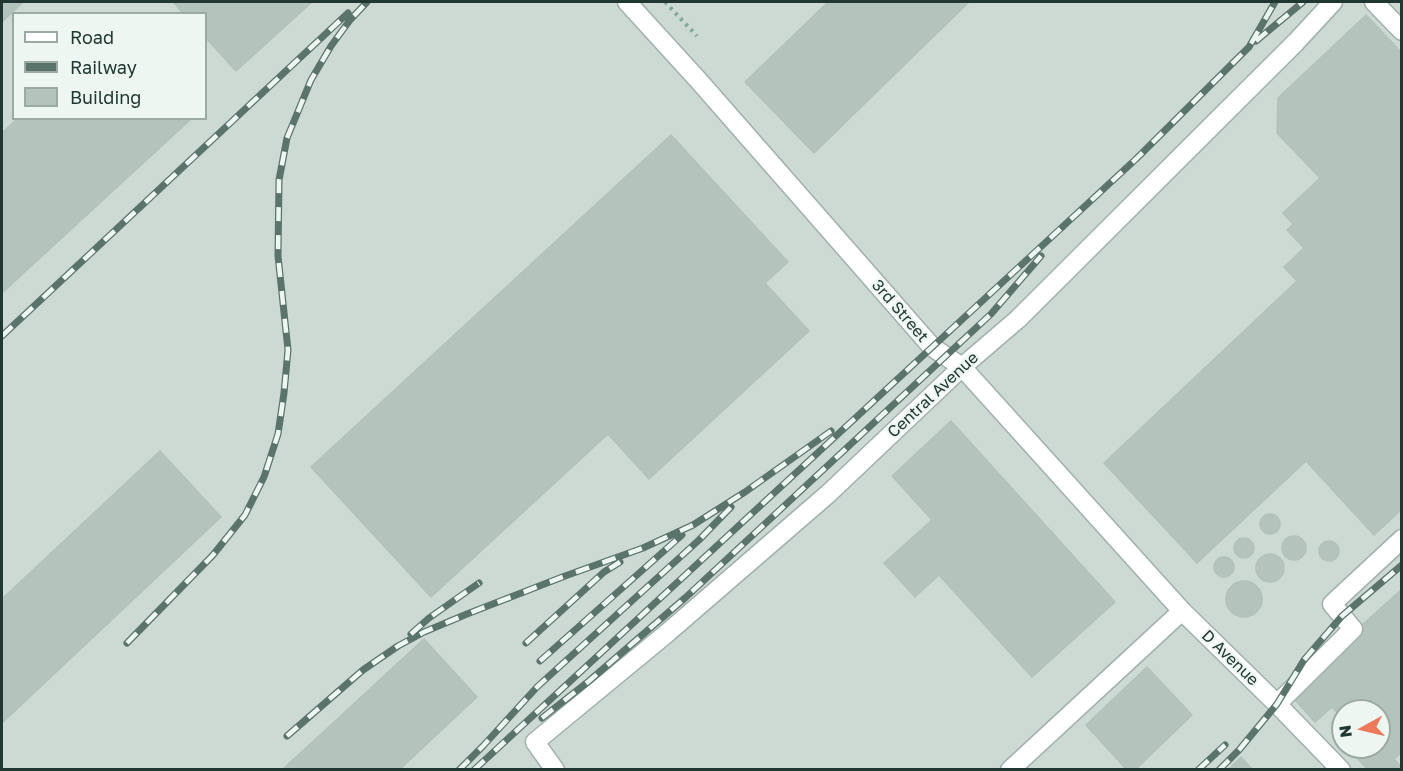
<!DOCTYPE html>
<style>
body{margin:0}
#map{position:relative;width:1403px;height:771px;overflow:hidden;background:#dee9e4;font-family:"Golos Text",sans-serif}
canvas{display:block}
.frame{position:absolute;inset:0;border:3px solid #203831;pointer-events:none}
.legend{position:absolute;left:12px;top:12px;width:195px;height:108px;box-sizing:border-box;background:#eef6f2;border:2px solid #9caaa5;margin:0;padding:8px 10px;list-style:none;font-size:18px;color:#203831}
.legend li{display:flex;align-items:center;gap:12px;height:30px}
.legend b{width:30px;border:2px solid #9caaa5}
.north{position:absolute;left:1331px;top:699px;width:60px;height:60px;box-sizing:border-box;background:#eef6f2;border:2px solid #9caaa5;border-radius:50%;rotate:262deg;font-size:16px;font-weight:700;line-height:24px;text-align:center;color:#203831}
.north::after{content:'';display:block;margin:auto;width:21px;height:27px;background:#eb795a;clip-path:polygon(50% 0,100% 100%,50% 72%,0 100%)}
</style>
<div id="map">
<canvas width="1403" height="771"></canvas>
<div class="frame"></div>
<ul class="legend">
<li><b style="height:8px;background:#fff"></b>Road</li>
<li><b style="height:8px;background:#5a746c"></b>Railway</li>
<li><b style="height:16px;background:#b4c4bd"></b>Building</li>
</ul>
<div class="north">N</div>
</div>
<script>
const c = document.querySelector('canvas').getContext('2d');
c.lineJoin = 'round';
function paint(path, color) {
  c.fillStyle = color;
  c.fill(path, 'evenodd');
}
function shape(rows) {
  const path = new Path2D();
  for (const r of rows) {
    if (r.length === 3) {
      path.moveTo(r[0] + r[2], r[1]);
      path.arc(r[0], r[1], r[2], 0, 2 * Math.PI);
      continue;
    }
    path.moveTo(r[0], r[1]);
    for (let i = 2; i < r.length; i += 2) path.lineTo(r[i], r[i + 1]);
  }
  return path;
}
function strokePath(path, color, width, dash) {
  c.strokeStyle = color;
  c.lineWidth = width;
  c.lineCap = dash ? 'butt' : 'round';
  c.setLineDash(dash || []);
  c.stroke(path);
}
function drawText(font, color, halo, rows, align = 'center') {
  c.font = font + ' "Golos Text",sans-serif';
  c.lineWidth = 4.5;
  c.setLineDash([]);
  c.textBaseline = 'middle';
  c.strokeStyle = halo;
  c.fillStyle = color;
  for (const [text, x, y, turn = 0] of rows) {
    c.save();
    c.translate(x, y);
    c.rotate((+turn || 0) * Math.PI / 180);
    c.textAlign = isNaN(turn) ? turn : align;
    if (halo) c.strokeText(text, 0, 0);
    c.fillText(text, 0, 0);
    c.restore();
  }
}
paint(shape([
 [2,2,1401,2,1401,769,2,769],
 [14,14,206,14,206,118,14,118],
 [1343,711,1379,711,1379,747,1343,747]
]), '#cdd9d3');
const building = shape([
 [2,2,23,2,2,22,2,2],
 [173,2,312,2,236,71,206,38,206,14,184,14,173,2],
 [828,2,969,2,814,153,745,82,828,2],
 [1366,15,1402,53,1402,509,1374,535,1306,461,1197,563,1104,463,1297,281,1284,267,1304,248,1287,230,1293,224,1283,213,1320,178,1277,133,1278,98,1366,15],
 [18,118,191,119,2,293,2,133,18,118],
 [671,135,788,262,765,283,809,331,649,479,608,434,431,597,311,467,671,135],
 [951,421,1115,602,1032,677,939,575,915,597,884,563,932,520,892,476,951,421],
 [160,451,221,517,2,723,2,599,160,451],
 [1270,524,10],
 [1294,548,12],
 [1244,548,10],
 [1329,551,10],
 [1270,568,14],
 [1224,567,10],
 [1244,599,18],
 [1402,589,1402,752,1394,759,1402,768,1402,770,1368,770,1347,747,1379,747,1379,711,1343,711,1343,719,1332,707,1315,722,1288,692,1402,589],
 [424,639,477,697,399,770,282,770,424,639],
 [1147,667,1192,715,1135,770,1127,770,1086,725,1147,667],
 [1343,725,1343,742,1334,733,1343,725],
 [1241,757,1253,770,1228,770,1241,757]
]);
paint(building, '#b4c4bd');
strokePath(building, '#b1c2bb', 1.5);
const minor = shape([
 [627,2,699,81,932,347,962,367,1182,611,1277,704,1341,770],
 [1374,2,1402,31],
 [1277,704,1353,629,1332,604,1402,539],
 [555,770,535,742,666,634,828,494,962,367,1018,319,1296,42,1333,2],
 [1010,770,1182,611]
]);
strokePath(minor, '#a1b0ab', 21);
strokePath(shape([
 [665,2,697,36]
]), '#80ab9c', 4, [3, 4.5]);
strokePath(minor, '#fff', 18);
const rail = shape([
 [1256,41,1303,2],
 [2,336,348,13],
 [411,634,429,618,479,583],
 [127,643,213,555,245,515,264,477,278,434,284,393,288,350,278,256,279,180,287,138,311,80,331,46,350,20,367,2],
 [526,643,604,572,620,562],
 [540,661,682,535],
 [542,718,589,681,685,598,991,314,1041,256],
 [287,736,363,670,398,646,424,632,467,614,565,576,643,548,693,525,745,492,831,431],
 [459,770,483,746,537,687,699,540,731,507],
 [474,770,1136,159,1249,47,1275,2],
 [1198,770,1225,745],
 [1219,770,1239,750,1277,704,1304,660,1342,616,1402,565]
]);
strokePath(rail, '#5a746c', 7);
strokePath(rail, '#eef6f2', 4.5, [14]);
drawText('16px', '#203831', '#eef6f2', [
 ["3rd Street",900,311,49],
 ["Central Avenue",933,395,-43],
 ["D Avenue",1230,658,44]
]);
</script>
